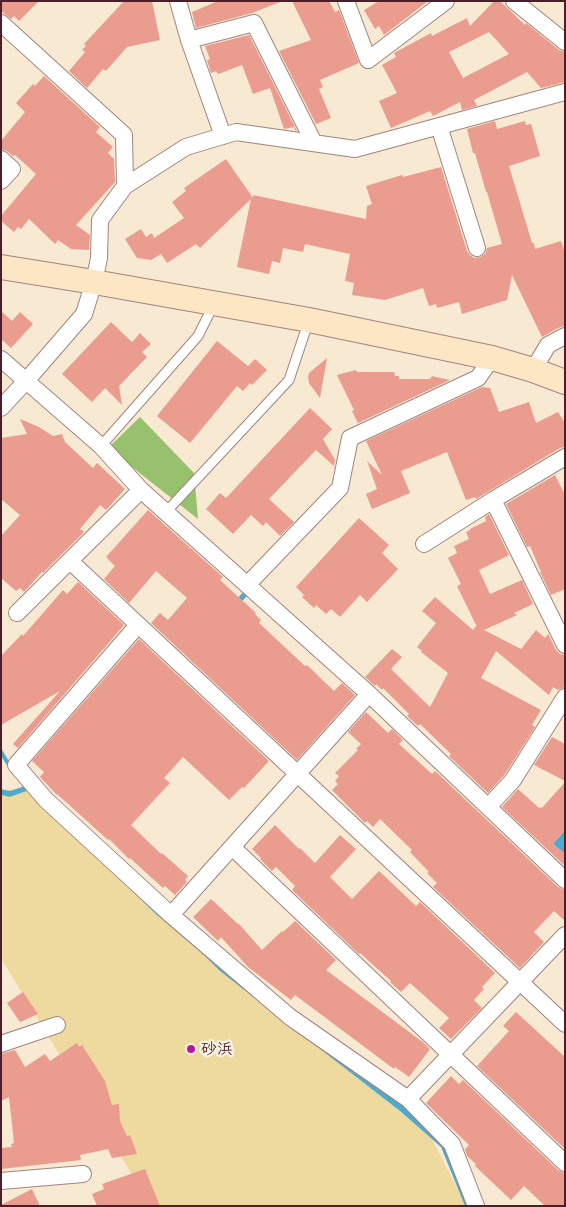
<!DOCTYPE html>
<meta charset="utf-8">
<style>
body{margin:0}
#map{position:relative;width:566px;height:1207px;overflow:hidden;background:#f8e9d3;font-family:"Comic Neue",sans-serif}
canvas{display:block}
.frame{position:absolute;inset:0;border:2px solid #4a1f2b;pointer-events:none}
</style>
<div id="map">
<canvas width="566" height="1207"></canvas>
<div class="frame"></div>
</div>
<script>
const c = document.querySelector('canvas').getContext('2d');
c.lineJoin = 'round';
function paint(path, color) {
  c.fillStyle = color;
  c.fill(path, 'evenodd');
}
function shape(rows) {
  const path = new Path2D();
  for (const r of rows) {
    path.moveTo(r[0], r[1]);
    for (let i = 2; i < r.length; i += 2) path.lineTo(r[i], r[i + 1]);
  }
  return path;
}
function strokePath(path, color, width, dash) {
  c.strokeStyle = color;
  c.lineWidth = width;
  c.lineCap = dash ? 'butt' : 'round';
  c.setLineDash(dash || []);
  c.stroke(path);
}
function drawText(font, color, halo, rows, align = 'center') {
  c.font = font + ' "Comic Neue","Klee One",sans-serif';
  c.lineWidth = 4.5;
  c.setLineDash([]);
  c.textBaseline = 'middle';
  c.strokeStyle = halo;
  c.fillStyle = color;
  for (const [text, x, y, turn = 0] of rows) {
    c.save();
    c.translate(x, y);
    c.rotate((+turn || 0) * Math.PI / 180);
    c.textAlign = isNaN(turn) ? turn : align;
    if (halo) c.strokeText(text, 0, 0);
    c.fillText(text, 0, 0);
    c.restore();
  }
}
paint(shape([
 [140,417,194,473,198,519,108,448]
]), '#97c16d');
paint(shape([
 [24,789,432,1139,466,1206,151,1206,1,958,1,790]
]), '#eeda9e');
paint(shape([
 [1,748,13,768,447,1144,470,1206,465,1206,441,1147,400,1111,220,971,205,956,157,915,26,789,10,770,1,756],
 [565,830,565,854,553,844]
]), '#4fabcd');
strokePath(shape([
 [236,604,246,593],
 [1,792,10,794,27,788]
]), '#4fabcd', 5.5);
paint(shape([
 [1,1,39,1,19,21,14,16,11,19,1,11],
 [124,1,152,1,160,40,127,47,106,71,103,69,87,88,69,71,85,52,82,50,86,46,84,44],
 [218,1,280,1,280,2,252,13,196,28,192,12],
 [292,1,329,1,335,12,339,10,359,63,320,80,323,87,319,89,331,118,316,124,279,51,311,40],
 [379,1,428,1,384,35,379,26,375,29,364,10],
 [494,1,500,1,525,25,526,23,559,50,565,52,565,82,541,88,527,72,474,100,477,106,462,110,460,102,433,116,430,111,391,128,379,101,397,93,382,65,396,57,394,53,431,33,432,36,467,18,470,26],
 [489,32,509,54,463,78,449,52],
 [249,35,297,131,295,130,294,127,284,129,270,88,253,94,242,65,218,74,216,71,211,73,207,60,210,59,205,46],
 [44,76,100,127,96,132,113,147,108,153,114,159,115,182,76,225,90,235,89,250,71,249,58,240,55,244,29,219,21,229,18,227,14,232,1,221,1,216,36,174,15,155,13,156,7,151,1,149,1,141,25,112,16,103,33,84,35,86],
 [495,121,497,129,525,121,526,125,531,124,540,156,509,166,532,243,534,243,535,249,561,241,565,253,565,326,560,327,542,337,512,275,507,300,462,314,459,302,437,308,436,304,429,306,423,288,385,300,352,295,354,283,345,281,350,254,305,244,303,252,283,248,280,263,272,261,269,274,237,267,251,199,200,248,196,244,167,263,161,254,151,260,137,258,125,239,141,229,146,237,152,233,154,238,184,218,172,202,186,191,184,188,226,159,253,198,253,195,366,219,367,206,372,204,366,186,402,175,403,177,441,167,467,251,470,255,474,258,480,257,485,254,487,248,502,244,487,192,486,192,475,153,473,153,467,129],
 [1,311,12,321,20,312,33,324,11,348,1,339],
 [111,322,132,342,140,333,151,344,142,352,147,357,119,386,122,405,105,388,92,402,62,374],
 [217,341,248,366,255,359,267,370,252,385,250,383,243,391,237,386,190,443,157,416],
 [327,358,320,398,309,383,308,377,309,373],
 [356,370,357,372,394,372,395,376,399,376,399,379,430,379,432,376,450,380,358,423,352,411,354,410,337,375],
 [482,387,490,388,499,412,529,402,536,423,558,412,565,423,565,447,560,448,476,499,475,497,466,500,447,452,401,471,410,493,372,509,366,494,377,489,367,461,382,475,366,441],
 [310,408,332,429,323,439,335,460,334,466,316,450,269,499,294,522,280,536,266,522,263,526,251,515,233,534,206,509,220,493,226,498],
 [20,419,39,427,53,436,62,434,65,442,93,468,97,463,125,489,106,510,100,505,80,529,84,532,43,573,42,572,24,592,20,588,16,591,1,578,1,536,20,515,1,499,1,438,27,434],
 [555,475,565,495,565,589,551,595,540,572,541,572,530,546,527,547,506,504],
 [148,510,223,577,220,580,256,613,255,614,261,620,259,623,305,666,307,665,334,691,342,683,355,695,297,760,151,623,160,613,168,620,187,598,156,571,129,603,104,579,115,566,106,557],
 [489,514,509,555,479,570,490,594,522,580,533,604,514,613,517,615,484,630,521,649,536,630,545,638,548,634,556,650,560,654,565,655,565,687,558,690,553,687,549,695,496,651,481,678,541,710,532,725,535,727,505,774,488,793,449,756,451,754,420,724,418,726,407,716,409,714,383,688,382,690,376,684,375,686,365,677,392,649,402,657,391,669,430,707,448,673,421,652,422,651,417,647,436,623,422,611,435,597,473,630,476,626,477,627,457,586,461,584,448,558,457,553,454,546,469,539,466,532,470,530,470,529,486,521,485,517],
 [359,518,389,545,382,553,398,569,367,602,360,595,340,617,331,609,326,614,316,605,314,608,302,597,304,595,296,587],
 [78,582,124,625,18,748,13,744,60,691,1,725,1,656,22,634,23,636,63,590,67,594],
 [139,639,269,761,244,788,242,787,229,800,183,757,164,778,170,783,131,825,161,854,162,853,188,876,185,880,187,882,175,895,165,886,163,888,130,858,129,859,109,839,108,840,57,794,57,795,40,777,44,772,32,761],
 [366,712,388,733,392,729,403,740,399,744,432,774,435,771,558,887,565,890,565,921,554,911,534,932,544,942,520,968,433,887,437,883,427,873,429,872,410,852,412,850,380,819,373,827,367,821,365,823,332,790,338,784,335,781,339,776,335,773,358,750,356,749,361,744,348,732],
 [552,737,565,744,565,781,534,765],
 [565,782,565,830,553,844,565,854,565,866,502,807,518,789,539,808,541,807,542,808],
 [275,825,299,849,300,848,315,863,340,835,356,849,330,877,352,899,379,871,416,906,420,902,495,973,482,987,484,989,474,1000,482,1008,451,1039,439,1028,449,1018,410,983,401,992,390,982,391,981,360,953,359,954,292,890,295,886,276,867,272,871,260,859,261,858,252,849],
 [211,899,238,924,239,924,262,950,282,931,283,932,295,921,336,960,326,970,424,1043,430,1049,409,1077,395,1067,394,1069,295,995,291,1000,248,967,221,937,218,941,193,917],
 [23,992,38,1014,20,1022,7,1003],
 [516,1012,565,1057,565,1149,477,1066,509,1031,503,1026],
 [77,1043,79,1047,82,1045,105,1081,112,1105,119,1104,120,1121,127,1136,130,1135,137,1154,112,1158,108,1149,80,1155,81,1160,1,1169,1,1148,12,1147,11,1144,14,1143,9,1097,1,1101,1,1054,15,1050,25,1067,45,1054,50,1061],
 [451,1076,459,1084,463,1080,558,1170,565,1173,565,1206,545,1206,524,1186,511,1200,475,1166,476,1164,467,1156,465,1149,469,1145,426,1103],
 [145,1169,160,1206,97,1206,92,1194,104,1189,102,1184],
 [32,1189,40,1206,1,1206,1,1205]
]), '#ea9c8f');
const lane = shape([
 [101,446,198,336,214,304],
 [166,512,289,380,309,320]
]);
const street = shape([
 [178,1,189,40,223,136],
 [346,1,368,60,446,1],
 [514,1,565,42],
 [1,23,124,135,125,186],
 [189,40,254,23,314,143],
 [439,126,477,248],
 [1,159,12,169,1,181],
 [1,359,101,446,141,490,369,694,565,880],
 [533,370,548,345,565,336],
 [1,408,26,381,84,314,94,282,99,258,100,220,125,186,186,147,236,132,355,149,565,92],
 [493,500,565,645],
 [424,544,493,500,565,457],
 [70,561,565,1024],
 [247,585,340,488,350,438,478,378,492,358],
 [17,613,141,490],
 [138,625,16,765,46,800,171,915,290,1017,408,1099,452,1144,476,1206],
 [488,807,513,780,565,697],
 [232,847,565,1163],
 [171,915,369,694],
 [1,1044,57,1025],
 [408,1099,565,935],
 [1,1181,83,1174]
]);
const secondary = shape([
 [1,267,94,282,309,320,492,358,533,370,565,382]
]);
strokePath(lane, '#a1847f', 11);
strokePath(street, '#a1847f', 18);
strokePath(secondary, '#a1847f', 26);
strokePath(lane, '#fff', 9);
strokePath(street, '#fff', 16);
strokePath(secondary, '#fce6c4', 24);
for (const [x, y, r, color] of [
 [191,1049,5,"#b5179e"]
]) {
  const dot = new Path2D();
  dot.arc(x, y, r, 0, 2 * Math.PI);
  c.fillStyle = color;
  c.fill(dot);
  strokePath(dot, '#fcf5e5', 2);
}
drawText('bold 16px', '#4a1f2b', '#fcf5e5', [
 ["砂浜",201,1049]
], 'left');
</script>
